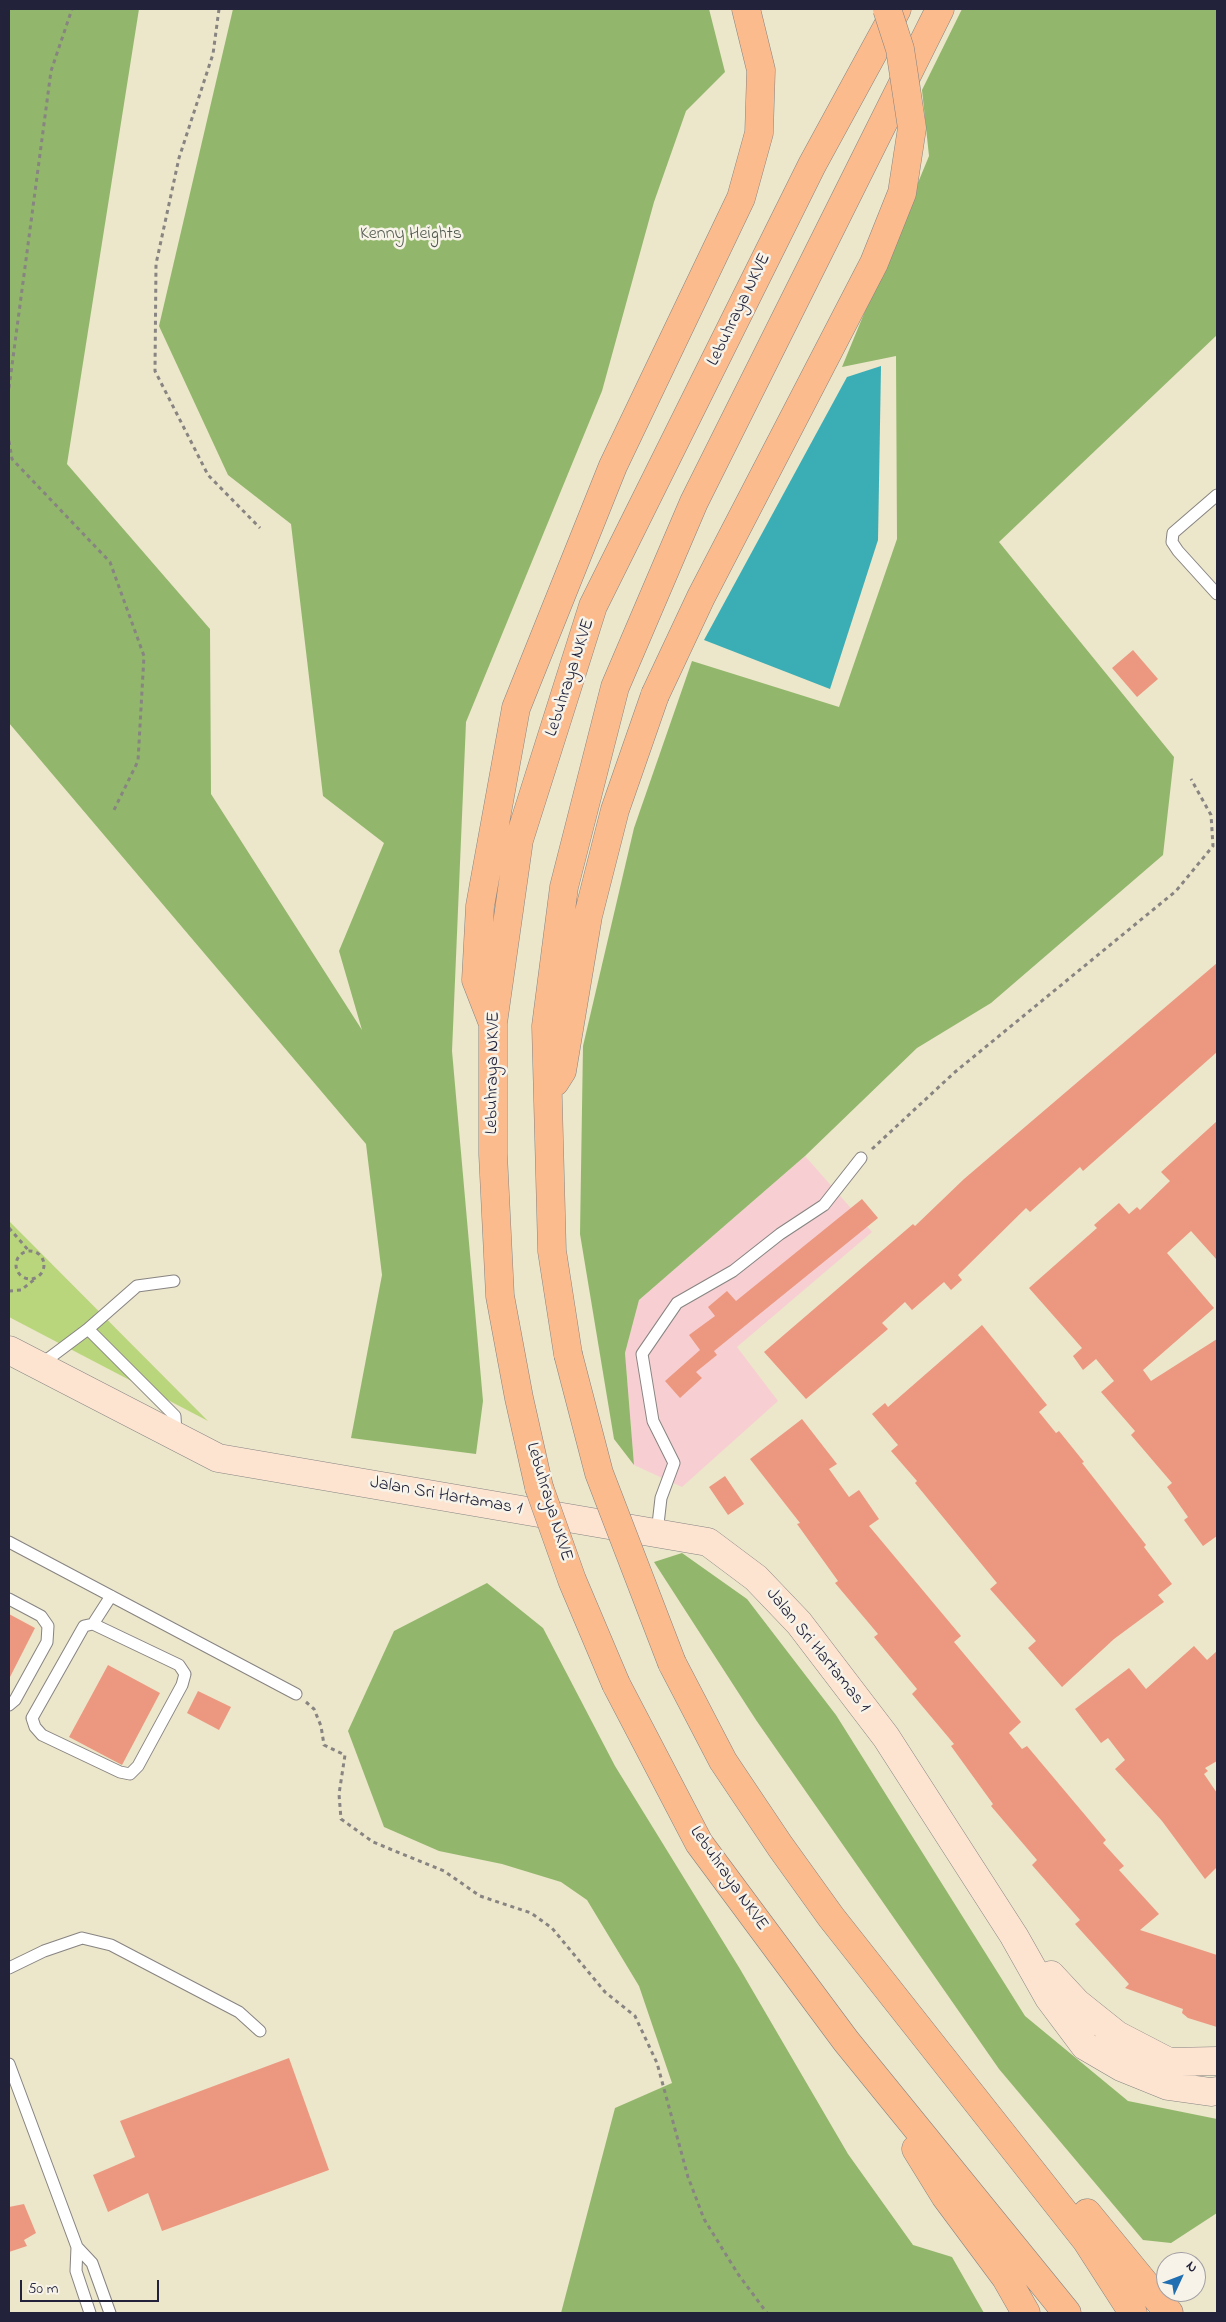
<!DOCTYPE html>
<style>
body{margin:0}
#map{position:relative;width:1226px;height:2322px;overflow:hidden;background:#ece6ca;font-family:"Indie Flower",sans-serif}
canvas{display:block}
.frame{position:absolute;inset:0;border:10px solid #22223b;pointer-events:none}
.north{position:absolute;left:1156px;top:2252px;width:50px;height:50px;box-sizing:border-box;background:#f7f3e8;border:1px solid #a29fa3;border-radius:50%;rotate:47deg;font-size:14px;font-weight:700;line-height:20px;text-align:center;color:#22223b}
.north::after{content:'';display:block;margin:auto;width:18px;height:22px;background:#1f6fb2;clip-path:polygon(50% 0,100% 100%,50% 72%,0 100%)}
.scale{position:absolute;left:20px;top:2280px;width:139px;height:22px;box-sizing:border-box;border:2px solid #22223b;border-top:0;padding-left:6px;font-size:15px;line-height:18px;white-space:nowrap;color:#22223b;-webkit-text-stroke:4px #f7f3e8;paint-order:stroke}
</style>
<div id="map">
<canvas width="1226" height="2322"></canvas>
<div class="frame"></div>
<div class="north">N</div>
<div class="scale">50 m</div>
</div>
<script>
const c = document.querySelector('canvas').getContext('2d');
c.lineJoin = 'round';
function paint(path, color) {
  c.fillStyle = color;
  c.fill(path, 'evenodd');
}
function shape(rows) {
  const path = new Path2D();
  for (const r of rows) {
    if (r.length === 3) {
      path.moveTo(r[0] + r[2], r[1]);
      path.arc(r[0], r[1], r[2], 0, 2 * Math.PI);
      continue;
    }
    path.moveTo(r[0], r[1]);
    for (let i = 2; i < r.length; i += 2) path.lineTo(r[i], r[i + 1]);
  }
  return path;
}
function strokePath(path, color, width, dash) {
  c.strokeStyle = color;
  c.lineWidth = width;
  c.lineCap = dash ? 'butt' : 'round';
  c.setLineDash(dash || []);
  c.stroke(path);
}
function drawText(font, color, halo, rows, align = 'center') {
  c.font = font + ' "Indie Flower",sans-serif';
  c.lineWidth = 5;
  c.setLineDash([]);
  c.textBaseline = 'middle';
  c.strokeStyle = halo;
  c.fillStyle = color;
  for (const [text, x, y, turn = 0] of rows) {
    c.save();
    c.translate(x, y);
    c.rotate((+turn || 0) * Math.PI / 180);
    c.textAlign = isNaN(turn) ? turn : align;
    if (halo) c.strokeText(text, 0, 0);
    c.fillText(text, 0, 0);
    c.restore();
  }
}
paint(shape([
 [805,1156,872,1232,737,1347,778,1401,682,1487,634,1465,625,1353,639,1300]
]), '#f7cfd2');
paint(shape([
 [9,1221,208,1421,9,1317]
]), '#b9d67c');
paint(shape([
 [9,9,139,9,67,464,210,629,211,794,362,1030,339,951,384,843,323,796,291,524,228,475,159,326,233,9,709,9,725,72,686,111,654,202,602,391,466,722,452,1051,483,1401,476,1454,351,1438,382,1275,366,1144,9,723],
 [962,9,1217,9,1217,335,999,542,1174,757,1163,855,991,1003,917,1048,805,1156,639,1300,625,1353,634,1465,614,1439,580,1234,583,1046,634,828,692,661,839,707,897,539,896,356,842,367,929,156,922,90],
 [682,1553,747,1599,836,1715,1025,2016,1128,2101,1217,2119,1217,2213,1171,2243,1143,2240,999,2069,756,1720,654,1562],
 [487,1583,543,1628,615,1766,740,1969,848,2154,913,2245,952,2257,984,2313,561,2313,615,2108,672,2083,639,1986,587,1900,561,1882,502,1864,439,1851,384,1827,348,1731,394,1631]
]), '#92b76c');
paint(shape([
 [881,366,878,540,830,689,704,640,847,377]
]), '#3badb5');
paint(shape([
 [1133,650,1158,679,1137,697,1112,668],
 [1217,963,1217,1052,1083,1171,1080,1167,1030,1212,1026,1208,958,1275,962,1280,951,1290,944,1282,912,1310,905,1302,882,1323,888,1329,806,1399,764,1352,913,1224,915,1226,964,1179],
 [1217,1121,1217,1260,1191,1231,1167,1253,1214,1308,1143,1370,1151,1381,1217,1339,1217,1536,1203,1546,1184,1520,1188,1517,1167,1487,1172,1483,1131,1435,1135,1431,1101,1392,1114,1381,1096,1359,1083,1370,1073,1356,1082,1348,1029,1288,1097,1228,1094,1225,1119,1203,1129,1214,1137,1207,1140,1210,1170,1181,1161,1172],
 [862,1199,878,1218,714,1351,717,1355,696,1372,702,1378,680,1398,665,1381,700,1350,689,1335,715,1316,708,1307,727,1291,736,1301],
 [982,1325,1047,1405,1039,1412,1056,1433,1059,1431,1084,1462,1082,1463,1146,1545,1144,1547,1172,1584,1158,1595,1164,1602,1114,1639,1062,1687,1028,1648,1036,1641,990,1589,997,1583,915,1483,917,1481,891,1451,898,1445,872,1414,885,1403,888,1407],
 [802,1419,837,1464,829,1469,849,1497,859,1490,879,1519,869,1526,961,1636,954,1642,1021,1722,1009,1733,1022,1749,1027,1746,1080,1809,1106,1840,1103,1843,1124,1866,1119,1870,1159,1914,1140,1930,1217,1955,1217,2027,1188,2018,1182,2013,1183,2009,1125,1988,1129,1984,1075,1924,1080,1920,1032,1865,1037,1860,991,1806,993,1804,951,1746,954,1744,912,1694,917,1689,874,1637,878,1634,835,1583,838,1581,797,1524,800,1523,750,1459],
 [725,1476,744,1504,728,1515,709,1487],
 [9,1614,35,1628,9,1679],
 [1194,1646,1207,1660,1217,1651,1217,1761,1205,1768,1208,1771,1204,1774,1217,1793,1217,1867,1205,1879,1162,1821,1115,1769,1125,1760,1108,1738,1101,1743,1075,1709,1129,1668,1146,1689],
 [108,1665,160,1693,122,1765,69,1737],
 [198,1691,231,1707,219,1730,187,1713],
 [289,2058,329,2170,162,2231,148,2193,108,2212,93,2175,135,2157,120,2121],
 [24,2204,36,2233,24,2240,27,2246,9,2252,9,2207]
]), '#ec9881');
const lane = shape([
 [1217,495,1173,533,1172,542,1178,551,1217,594],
 [88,1329,137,1286,174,1281],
 [40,1365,88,1329,175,1416,176,1434],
 [657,1533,661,1498,674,1463,653,1421,642,1354,677,1303,733,1271,780,1234,824,1205,861,1158],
 [9,1542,296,1694],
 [9,1599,41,1616,48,1626,47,1642,15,1700,9,1705],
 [93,1624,179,1665,185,1674,182,1685,138,1766,130,1774,120,1772,42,1735,35,1727,32,1718,84,1626,93,1624,111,1596],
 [9,1968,44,1951,82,1938,111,1945,239,2012,260,2031],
 [9,2064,77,2247,92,2263,110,2313],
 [77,2247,76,2271,90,2313]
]);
const secondary = shape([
 [9,1350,218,1458,708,1542,756,1578,799,1623,886,1737,1014,1936,1049,1998,1085,2046,1121,2067,1168,2086,1211,2092,1217,2091],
 [1051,1975,1077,2003,1117,2035,1169,2062,1217,2061]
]);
const highway = shape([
 [492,1021,476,980,480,906,516,708,613,466,741,198,759,133,761,70,746,9],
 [555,1082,562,1071,588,916,615,810,655,695],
 [568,1354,552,1251,546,1026,564,887,615,687,694,502,940,9],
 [539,1487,519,1398,500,1296,493,1154,493,1023,519,840,593,606,812,165,897,9],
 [672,1663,723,1761,780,1846,831,1917,1086,2240,1133,2313],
 [616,1684,699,1843,846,2041,1067,2313],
 [916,2149,945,2196,1006,2278,1026,2313],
 [1087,2213,1169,2313]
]);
strokePath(lane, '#878482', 13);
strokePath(secondary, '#878482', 29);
strokePath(highway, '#878482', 29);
strokePath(shape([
 [219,9,213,54,179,158,156,264,155,371,208,475,260,528],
 [9,388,51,71,72,9],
 [9,441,12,459,110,562,144,656,138,761,113,812],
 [872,1149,955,1072,1176,891,1213,846,1211,815,1191,779],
 [9,1228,29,1251],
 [30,1265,14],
 [9,1291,21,1290,35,1279],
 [306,1702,314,1709,321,1726,324,1745,345,1755,339,1794,341,1819,373,1842,444,1871,480,1896,531,1913,552,1928,605,1992,635,2016,657,2063,688,2177,704,2219,738,2274,767,2313]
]), '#878482', 3, [4, 4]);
strokePath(lane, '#fff', 11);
strokePath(secondary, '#fde4d1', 28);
strokePath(highway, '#fbbb8d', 28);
const highwayBridge = shape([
 [655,695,701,597,874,263,902,193,912,128,900,49,887,9],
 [568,1354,599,1473,672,1663],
 [539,1487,572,1580,616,1684]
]);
strokePath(highwayBridge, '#878482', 29, []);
strokePath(highwayBridge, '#fbbb8d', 28);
drawText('18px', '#4f584e', '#f7f3e8', [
 ["Kenny Heights",411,235]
]);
drawText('18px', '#22223b', '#f7f3e8', [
 ["Lebuhraya NKVE",740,310,-64],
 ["Lebuhraya NKVE",571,678,-72],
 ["Lebuhraya NKVE",494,1073,-89],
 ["Jalan Sri Hartamas 1",446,1497,10],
 ["Lebuhraya NKVE",548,1502,73],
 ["Jalan Sri Hartamas 1",817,1651,51],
 ["Lebuhraya NKVE",728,1879,55]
]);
</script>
